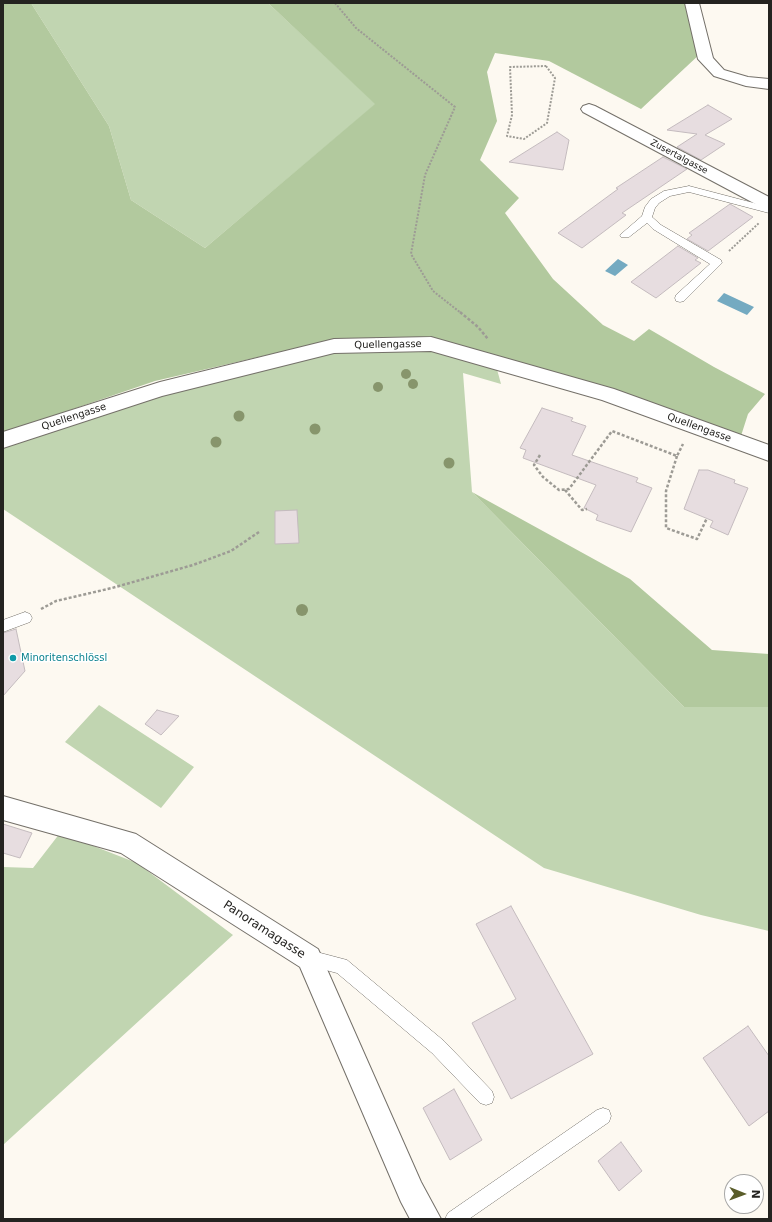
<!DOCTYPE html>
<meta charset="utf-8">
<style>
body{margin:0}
#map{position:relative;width:772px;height:1222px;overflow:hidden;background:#fdf9f1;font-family:"DejaVu Sans",sans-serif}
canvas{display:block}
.frame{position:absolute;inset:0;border:4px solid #242320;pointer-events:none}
.north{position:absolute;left:724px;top:1174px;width:40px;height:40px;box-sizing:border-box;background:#fff;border:1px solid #a7a7a6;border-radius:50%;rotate:91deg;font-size:11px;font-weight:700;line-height:16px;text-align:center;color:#242320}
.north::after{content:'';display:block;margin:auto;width:14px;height:18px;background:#5a5d2a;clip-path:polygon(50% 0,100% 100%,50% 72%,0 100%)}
</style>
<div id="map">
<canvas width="772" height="1222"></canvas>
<div class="frame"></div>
<div class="north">N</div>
</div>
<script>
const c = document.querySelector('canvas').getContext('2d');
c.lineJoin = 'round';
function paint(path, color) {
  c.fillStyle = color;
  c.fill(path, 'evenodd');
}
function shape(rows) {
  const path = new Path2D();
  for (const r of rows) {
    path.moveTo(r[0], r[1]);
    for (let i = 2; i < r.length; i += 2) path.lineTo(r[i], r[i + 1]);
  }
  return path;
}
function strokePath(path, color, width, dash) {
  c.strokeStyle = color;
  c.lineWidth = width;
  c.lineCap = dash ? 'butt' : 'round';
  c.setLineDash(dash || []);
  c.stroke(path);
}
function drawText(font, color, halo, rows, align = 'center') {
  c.font = font + ' "DejaVu Sans",sans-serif';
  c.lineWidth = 3;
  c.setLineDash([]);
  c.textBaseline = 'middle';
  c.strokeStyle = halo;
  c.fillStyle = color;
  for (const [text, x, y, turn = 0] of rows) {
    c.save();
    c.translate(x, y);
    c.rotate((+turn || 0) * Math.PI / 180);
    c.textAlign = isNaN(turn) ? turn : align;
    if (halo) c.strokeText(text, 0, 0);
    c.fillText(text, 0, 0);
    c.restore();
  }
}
paint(shape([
 [31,3,268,3,376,104,205,248,131,200,109,126],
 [431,344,495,362,501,384,463,373,472,492,684,707,769,707,769,931,701,915,544,868,3,509,3,440,334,346],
 [99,705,194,767,161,808,65,742],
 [60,833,137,863,233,935,3,1145,3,867,33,868]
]), '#c1d5b1');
paint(shape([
 [3,3,31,3,109,126,131,200,205,248,375,104,268,3,685,3,701,53,641,109,549,61,495,53,487,72,497,121,480,160,519,198,505,213,553,279,603,325,634,341,649,329,714,367,765,394,748,414,740,439,498,357,332,340,155,381,3,433],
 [472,492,630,579,712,650,769,654,769,707,684,707]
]), '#b2c99e');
paint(shape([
 [618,259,628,265,615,276,605,271],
 [724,293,754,307,747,315,717,301]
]), '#74aac1');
const building = shape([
 [708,105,732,119,705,135,725,144,701,160,677,147,697,134,667,130,708,105],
 [557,132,569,140,563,170,509,162,557,132],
 [663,157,687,169,622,213,626,215,582,248,558,233,618,189,616,188,663,157],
 [730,204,753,217,708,251,687,239,692,235,689,233,730,204],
 [678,246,698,258,695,260,701,263,656,298,631,282,678,246],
 [542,408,573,418,571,421,586,426,572,455,638,478,636,482,652,488,631,532,596,520,598,515,584,508,596,485,523,458,526,450,520,448,542,408],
 [699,470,708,470,735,480,734,483,748,488,728,535,710,527,713,521,684,509,699,470],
 [297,510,299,543,275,544,275,511,297,510],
 [16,629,25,671,3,696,3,633,16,629],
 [157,710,179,716,161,735,145,724,157,710],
 [3,824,32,833,20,858,3,853,3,824],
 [511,906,593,1054,511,1099,472,1023,516,999,476,924,511,906],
 [748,1026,769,1056,769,1111,749,1126,703,1058,748,1026],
 [454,1089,482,1140,450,1160,423,1108,454,1089],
 [621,1142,642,1171,619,1191,598,1161,621,1142]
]);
paint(building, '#e7dde0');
strokePath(building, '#c4bbbe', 1);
const lane = shape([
 [689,186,769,207,769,213,689,192,670,196,659,203,655,208,652,217,661,225,721,260,722,263,684,301,680,302,676,301,675,298,676,295,710,264,653,229,647,223,629,237,621,237,620,235,642,216,645,207,651,199,664,191,689,186],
 [25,612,30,614,32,618,30,622,3,632,3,620,25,612],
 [309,950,347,960,444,1041,492,1091,494,1097,492,1103,486,1105,480,1103,432,1053,337,973,303,964,301,958,303,952,309,950],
 [603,1108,609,1110,611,1116,609,1122,469,1219,445,1219,448,1213,597,1110,603,1108]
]);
const street = shape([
 [685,3,699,3,713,58,724,70,748,77,769,79,769,89,746,86,714,76,698,59,685,3],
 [589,104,595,106,769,197,769,210,763,208,583,112,581,109,583,106,589,104],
 [431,337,614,389,769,445,769,461,602,400,431,351,334,353,162,396,3,448,3,432,160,382,334,339,431,337],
 [3,796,136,834,318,949,421,1182,441,1219,410,1219,401,1202,300,967,121,853,3,820,3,796]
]);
strokePath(lane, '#747069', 1);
strokePath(street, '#747069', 2);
strokePath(shape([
 [335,3,356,28,455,107,425,175,411,254,433,291,461,313],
 [546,66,555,78,547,123,524,139,507,136,512,115,510,67,546,66],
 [729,251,759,223]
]), '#9d9b95', 2, [2, 1.5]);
strokePath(shape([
 [460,312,478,327,488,339],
 [540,455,534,465,543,477,559,490,569,489,612,431,677,456,683,444],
 [677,456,666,491,666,528,697,539,707,518],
 [565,490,582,510,587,509],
 [41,609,56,601,112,588,193,565,231,551,259,532]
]), '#9d9b95', 2.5, [3, 2]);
paint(lane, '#fff');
paint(street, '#fff');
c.fillStyle = '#87956c';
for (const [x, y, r] of [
 [406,374,5],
 [413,384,5],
 [378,387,5],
 [239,416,5.5],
 [315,429,5.5],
 [216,442,5.5],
 [449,463,5.5],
 [302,610,6]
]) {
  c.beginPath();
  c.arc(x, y, r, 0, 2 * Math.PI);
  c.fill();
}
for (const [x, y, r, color] of [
 [13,658,4,"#0f9aa8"]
]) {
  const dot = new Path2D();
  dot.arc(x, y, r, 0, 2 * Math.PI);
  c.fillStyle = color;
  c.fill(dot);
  strokePath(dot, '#fff', 1.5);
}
drawText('9px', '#242320', '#fff', [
 ["Zusertalgasse",679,157,28]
]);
drawText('10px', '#242320', '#fff', [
 ["Quellengasse",388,345,-1],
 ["Quellengasse",74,417,-18],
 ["Quellengasse",699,428,20]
]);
drawText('10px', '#0d838f', '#fff', [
 ["Minoritenschlössl",21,658]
], 'left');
drawText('12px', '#242320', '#fff', [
 ["Panoramagasse",264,930,33]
]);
</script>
